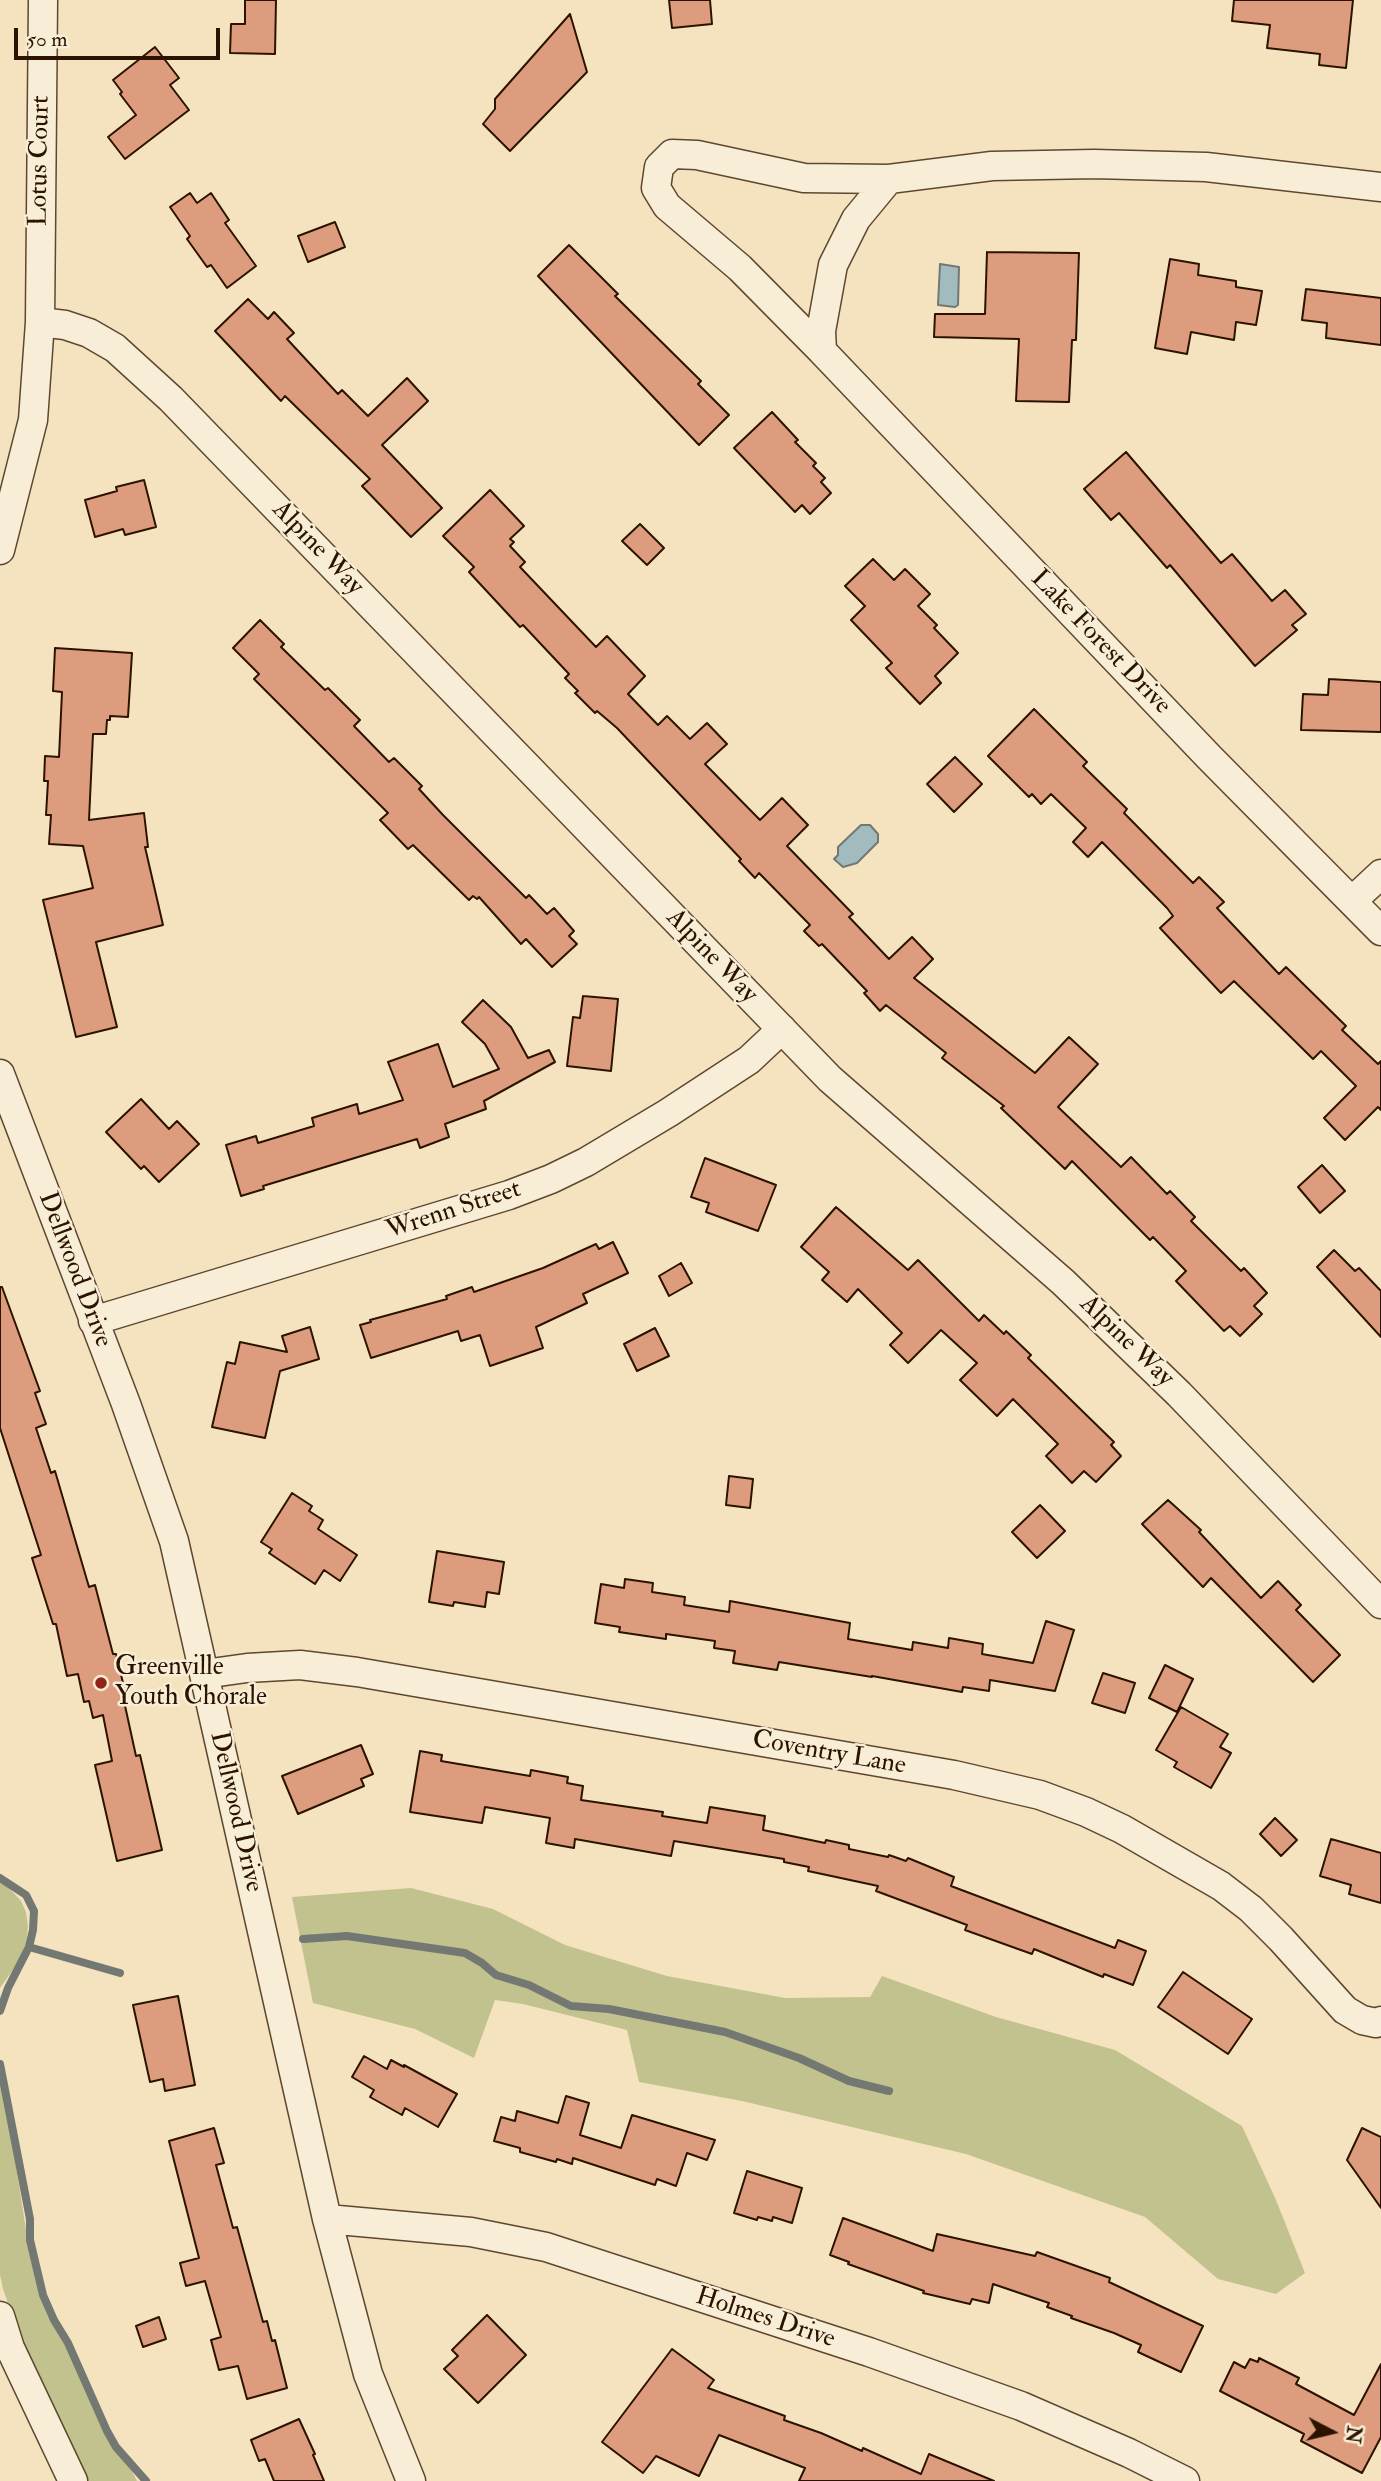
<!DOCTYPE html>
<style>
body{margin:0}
#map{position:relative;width:1381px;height:2481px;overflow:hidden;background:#f5e3c0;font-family:"IM FELL Double Pica",serif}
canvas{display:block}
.north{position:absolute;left:1297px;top:2397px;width:70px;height:70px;-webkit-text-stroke:5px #f8edd6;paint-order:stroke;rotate:97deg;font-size:19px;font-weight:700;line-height:28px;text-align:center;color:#2c1300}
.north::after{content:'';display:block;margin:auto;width:24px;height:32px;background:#2c1300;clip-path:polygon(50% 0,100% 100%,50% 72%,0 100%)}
.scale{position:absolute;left:14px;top:28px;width:206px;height:32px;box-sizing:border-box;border:4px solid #2c1300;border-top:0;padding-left:9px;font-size:21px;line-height:24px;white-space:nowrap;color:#2c1300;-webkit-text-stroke:5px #f8edd6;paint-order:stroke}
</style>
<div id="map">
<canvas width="1381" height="2481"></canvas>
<div class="north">N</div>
<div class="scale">50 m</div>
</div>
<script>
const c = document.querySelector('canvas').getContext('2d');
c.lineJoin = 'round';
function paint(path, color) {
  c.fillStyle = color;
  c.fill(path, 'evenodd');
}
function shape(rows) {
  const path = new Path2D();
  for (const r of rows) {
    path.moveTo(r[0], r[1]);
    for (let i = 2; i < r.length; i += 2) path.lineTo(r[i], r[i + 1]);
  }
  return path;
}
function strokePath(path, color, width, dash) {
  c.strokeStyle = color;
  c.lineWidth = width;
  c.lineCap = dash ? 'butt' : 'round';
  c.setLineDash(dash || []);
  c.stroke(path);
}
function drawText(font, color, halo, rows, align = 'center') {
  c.font = font + ' "IM FELL Double Pica",serif';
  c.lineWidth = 5;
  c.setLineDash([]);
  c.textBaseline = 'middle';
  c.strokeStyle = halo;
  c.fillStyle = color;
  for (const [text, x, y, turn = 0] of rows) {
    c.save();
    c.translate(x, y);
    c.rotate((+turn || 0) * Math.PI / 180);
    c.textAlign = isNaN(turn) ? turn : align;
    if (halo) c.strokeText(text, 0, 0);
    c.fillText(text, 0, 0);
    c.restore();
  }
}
paint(shape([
 [0,1878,21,1901,26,1912,28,1926,26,1948,20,1960,0,1988],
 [411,1888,493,1909,565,1945,667,1976,785,1998,870,1997,882,1976,996,2017,1115,2050,1242,2126,1276,2200,1305,2273,1276,2294,1218,2279,1145,2217,966,2154,742,2101,639,2082,627,2030,523,2004,495,2000,474,2058,415,2029,313,2003,292,1897],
 [0,2065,28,2242,37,2276,75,2362,137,2481,86,2481,31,2367,3,2289,0,2275]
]), '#c2c28e');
const water = shape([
 [940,264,959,267,958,305,955,307,938,305,940,264],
 [861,825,870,825,878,834,878,842,857,863,843,867,834,859,838,855,838,847,861,825]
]);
paint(water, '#a2bbbe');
strokePath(water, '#737872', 2);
strokePath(shape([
 [0,1878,26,1895,34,1911,33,1930,29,1947,8,1988,0,2011],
 [303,1939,347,1936,465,1953,482,1963,496,1975,529,1985,571,2006,609,2009,725,2032,799,2058,849,2081,889,2091],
 [29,1947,120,1973],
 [0,2064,30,2219,30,2240,43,2295,54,2320,68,2343,107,2431,116,2447,146,2481]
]), '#737872', 8);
const building = shape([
 [245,0,276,0,275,54,230,53,231,24,245,24,245,0],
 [669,0,710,0,712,24,672,28,669,0],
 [1234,0,1353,0,1346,68,1319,65,1320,54,1267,48,1270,25,1232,21,1234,0],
 [570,14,587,72,510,151,483,124,495,109,495,99,570,14],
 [155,47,179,78,170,85,189,110,125,159,108,137,136,115,120,94,122,92,113,80,155,47],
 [190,193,197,203,211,193,229,220,225,223,256,266,227,288,211,265,207,267,187,239,190,236,170,207,190,193],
 [335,222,345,247,308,262,298,236,335,222],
 [569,245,618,294,615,296,701,381,698,384,729,415,699,445,538,276,569,245],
 [987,252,1079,253,1076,340,1072,340,1069,402,1016,401,1019,339,934,337,935,314,985,314,987,252],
 [1170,259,1199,264,1198,275,1236,281,1236,287,1262,291,1256,325,1236,322,1234,340,1191,332,1187,354,1155,348,1170,259],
 [1306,289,1381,298,1381,345,1326,338,1327,323,1302,320,1306,289],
 [248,299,268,319,274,312,294,333,287,339,338,394,342,390,368,416,407,378,428,401,382,445,442,508,411,537,362,486,370,479,285,396,281,401,215,331,248,299],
 [772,412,798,440,795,442,816,463,813,466,825,478,821,482,831,493,810,514,802,505,795,512,734,448,772,412],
 [1126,452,1221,563,1232,554,1272,601,1285,590,1306,614,1292,625,1297,630,1255,666,1170,565,1167,568,1119,513,1111,520,1084,489,1126,452],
 [144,480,156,527,125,535,123,529,95,537,85,500,117,491,116,487,144,480],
 [490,490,524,526,510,539,514,542,510,546,525,562,520,567,596,647,607,636,645,676,628,694,658,725,667,716,690,739,707,723,727,744,705,764,760,820,782,798,808,825,787,846,853,914,849,917,889,959,912,937,933,959,914,978,1035,1073,1069,1037,1098,1064,1058,1107,1121,1167,1131,1157,1167,1194,1170,1191,1195,1217,1191,1221,1241,1271,1244,1268,1267,1293,1254,1306,1262,1314,1240,1336,1230,1326,1224,1331,1176,1281,1186,1271,1153,1237,1150,1240,1072,1161,1065,1169,1001,1108,1004,1106,942,1058,946,1053,886,1005,880,1011,864,993,867,991,822,944,819,946,804,931,810,925,759,873,755,878,739,861,741,859,617,728,597,711,595,713,575,693,578,691,565,678,569,674,523,625,520,627,469,572,474,567,443,536,490,490],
 [640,524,664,548,647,565,622,541,640,524],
 [873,559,894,580,905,569,930,594,918,606,937,625,934,628,958,653,935,676,941,683,920,704,886,668,892,663,851,620,865,606,845,586,873,559],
 [260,620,284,644,281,647,325,690,328,688,360,720,354,726,389,762,394,758,422,786,419,789,443,815,526,898,529,895,547,914,554,908,574,931,569,936,577,944,552,967,526,939,521,944,479,897,477,899,473,896,469,900,413,845,408,849,380,820,388,813,254,679,259,674,233,648,260,620],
 [55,648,132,653,128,717,110,716,110,720,107,720,106,734,93,734,89,820,144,813,148,847,145,847,163,925,96,942,117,1027,76,1037,43,900,93,888,83,846,49,844,51,815,46,815,48,781,44,781,45,756,59,757,62,692,53,691,55,648],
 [1329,679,1381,682,1381,732,1301,730,1303,694,1328,695,1329,679],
 [1034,709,1087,762,1083,766,1127,809,1124,813,1193,883,1199,877,1224,902,1217,908,1279,974,1286,967,1346,1026,1342,1030,1378,1064,1381,1061,1381,1110,1378,1107,1345,1140,1324,1118,1356,1086,1321,1051,1313,1059,1234,981,1221,993,1160,928,1173,916,1167,908,1102,842,1088,857,1073,842,1086,828,1051,794,1041,804,1032,794,1029,797,988,756,1034,709],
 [955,757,982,784,954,812,927,784,955,757],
 [583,996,618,999,611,1071,567,1066,573,1017,580,1018,583,996],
 [483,1000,511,1027,528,1058,549,1050,555,1062,484,1101,486,1109,445,1124,449,1137,420,1148,417,1139,263,1186,264,1189,241,1196,226,1145,256,1136,258,1143,314,1126,312,1118,357,1104,359,1114,403,1100,388,1062,438,1044,453,1087,499,1069,485,1044,462,1022,483,1000],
 [141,1099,169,1129,177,1121,199,1144,159,1182,144,1166,141,1169,106,1132,141,1099],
 [705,1158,776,1185,758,1231,706,1212,709,1203,691,1197,705,1158],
 [1322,1165,1345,1191,1320,1213,1298,1187,1322,1165],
 [836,1207,908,1270,918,1260,979,1321,984,1315,1004,1334,1006,1331,1031,1355,1028,1358,1114,1442,1111,1445,1121,1456,1096,1482,1084,1471,1072,1483,1046,1456,1058,1444,1013,1399,997,1416,960,1380,977,1363,941,1330,908,1363,890,1345,902,1333,858,1289,847,1302,822,1280,829,1272,801,1247,836,1207],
 [613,1242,628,1273,583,1294,587,1303,536,1327,543,1348,490,1366,480,1335,461,1341,458,1331,371,1358,360,1325,371,1322,370,1320,447,1299,446,1296,472,1287,474,1292,543,1268,596,1244,599,1249,613,1242],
 [1334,1250,1355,1271,1359,1268,1381,1291,1381,1337,1317,1267,1334,1250],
 [681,1263,692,1283,669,1296,659,1276,681,1263],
 [0,1287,2,1287,40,1391,35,1393,46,1424,36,1428,51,1473,55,1471,89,1587,95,1585,113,1654,116,1654,125,1691,122,1692,136,1756,140,1755,162,1850,117,1861,95,1765,112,1761,103,1715,93,1718,89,1701,84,1702,78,1674,67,1676,56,1624,53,1624,32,1558,41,1555,0,1428,0,1287],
 [310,1327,319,1359,280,1371,265,1438,212,1427,227,1362,235,1364,240,1342,287,1352,282,1336,310,1327],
 [655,1328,669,1356,637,1371,624,1344,655,1328],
 [729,1476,753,1479,750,1508,726,1505,729,1476],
 [292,1493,312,1506,309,1511,323,1520,318,1529,357,1555,340,1581,324,1570,315,1584,269,1553,272,1549,261,1542,292,1493],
 [1168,1500,1201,1530,1199,1532,1261,1598,1278,1581,1301,1605,1296,1610,1340,1655,1313,1682,1211,1578,1203,1587,1142,1524,1168,1500],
 [1040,1505,1065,1531,1037,1558,1012,1532,1040,1505],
 [437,1551,504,1562,499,1594,487,1592,485,1607,454,1602,453,1606,429,1602,437,1551],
 [625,1579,653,1583,652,1592,685,1597,684,1605,729,1612,730,1601,850,1623,848,1639,912,1650,913,1642,948,1648,949,1638,983,1644,982,1654,1033,1663,1046,1621,1074,1630,1055,1691,990,1680,989,1691,963,1687,962,1692,872,1676,872,1677,779,1662,777,1670,733,1663,735,1651,714,1648,715,1641,666,1634,666,1639,619,1632,620,1627,595,1623,601,1584,624,1588,625,1579],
 [1165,1665,1193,1679,1177,1712,1149,1698,1165,1665],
 [1103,1673,1135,1683,1125,1713,1092,1703,1103,1673],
 [1181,1707,1228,1734,1220,1747,1231,1753,1211,1788,1174,1767,1177,1762,1156,1750,1181,1707],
 [361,1745,373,1774,361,1779,364,1786,298,1814,282,1776,361,1745],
 [420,1751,442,1755,441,1761,530,1776,531,1770,568,1777,567,1783,583,1786,581,1800,663,1812,662,1816,707,1823,710,1807,765,1816,763,1830,825,1843,826,1840,849,1845,849,1849,888,1857,889,1855,906,1861,908,1858,954,1877,951,1886,1115,1948,1118,1940,1146,1951,1133,1985,1104,1974,1103,1977,1034,1949,1032,1954,965,1930,967,1925,876,1891,878,1886,808,1871,809,1867,784,1862,784,1859,674,1841,671,1856,575,1839,574,1848,546,1843,550,1818,485,1807,482,1823,410,1812,420,1751],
 [1275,1818,1297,1840,1281,1856,1260,1834,1275,1818],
 [1331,1839,1381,1853,1381,1903,1349,1894,1351,1885,1320,1876,1331,1839],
 [1183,1972,1252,2019,1228,2054,1158,2007,1183,1972],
 [178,1996,195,2085,165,2091,163,2079,150,2082,133,2005,178,1996],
 [364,2056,387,2069,391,2060,404,2067,404,2065,457,2094,438,2127,405,2108,402,2115,370,2097,374,2090,352,2077,364,2056],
 [566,2096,589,2103,580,2135,621,2148,632,2115,715,2140,707,2160,687,2153,676,2186,657,2179,655,2185,573,2158,572,2164,557,2159,556,2162,520,2152,520,2148,494,2141,501,2117,515,2121,517,2111,558,2123,566,2096],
 [214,2128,224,2163,216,2165,233,2228,237,2227,263,2322,267,2321,272,2341,275,2340,287,2388,247,2399,238,2366,219,2370,211,2340,221,2337,205,2281,186,2286,180,2263,199,2258,169,2141,214,2128],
 [1362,2128,1381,2137,1381,2208,1347,2160,1362,2128],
 [747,2171,802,2188,792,2223,773,2217,772,2221,758,2217,757,2220,734,2213,747,2171],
 [843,2218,933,2251,937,2234,1035,2256,1037,2252,1110,2278,1109,2282,1203,2326,1181,2372,1138,2352,1141,2345,1114,2333,1071,2318,1072,2316,1047,2307,1049,2303,993,2284,989,2303,972,2299,970,2304,923,2293,924,2291,848,2264,849,2262,830,2255,843,2218],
 [487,2315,526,2355,478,2403,444,2369,458,2356,452,2350,487,2315],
 [159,2317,166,2339,143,2347,136,2326,159,2317],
 [672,2349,714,2380,708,2388,785,2416,784,2420,821,2433,862,2451,863,2448,921,2474,929,2454,994,2481,799,2481,805,2468,719,2435,699,2476,656,2456,643,2473,602,2442,672,2349],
 [1259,2358,1299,2378,1296,2384,1354,2415,1381,2364,1381,2437,1362,2473,1301,2441,1304,2434,1220,2391,1234,2362,1245,2368,1250,2359,1258,2362,1259,2358],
 [299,2419,315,2454,313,2455,324,2481,274,2481,265,2459,259,2461,251,2440,299,2419]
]);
paint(building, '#de9c7e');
strokePath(building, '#2c1300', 2);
const street = shape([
 [1381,187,1206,167,1094,164,992,166,889,179,856,219,833,265,821,331,822,351,1208,756,1381,931],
 [40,322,65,325,89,333,115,348,171,399,830,1079,1063,1282,1179,1394,1381,1604],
 [822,351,740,268,667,206,656,188,659,167,672,154,697,155,804,178,889,179],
 [0,550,33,420,40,322,43,0],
 [1352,901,1381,874],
 [0,1074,126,1404,174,1541,327,2219,368,2374,411,2481],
 [93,1321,509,1195,551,1179,586,1162,668,1113,749,1060,782,1029],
 [204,1674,247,1668,300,1665,357,1672,954,1775,1040,1795,1086,1812,1122,1829,1221,1886,1251,1909,1281,1939,1345,2010,1362,2020,1376,2023,1381,2021],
 [327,2219,471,2232,546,2247,869,2352,1021,2406,1129,2453,1185,2481],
 [0,2316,10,2348,73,2481]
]);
strokePath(street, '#5e4730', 31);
strokePath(street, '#f8edd6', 28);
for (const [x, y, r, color] of [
 [101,1683,7,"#8f2418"]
]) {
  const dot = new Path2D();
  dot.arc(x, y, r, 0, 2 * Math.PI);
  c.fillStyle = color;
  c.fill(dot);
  strokePath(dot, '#f8edd6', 2.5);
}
drawText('26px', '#2c1300', '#f8edd6', [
 ["Lotus Court",41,161,-89],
 ["Alpine Way",317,549,46],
 ["Lake Forest Drive",1100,643,46],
 ["Alpine Way",711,957,46],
 ["Wrenn Street",454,1211,-18],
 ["Dellwood Drive",74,1270,69],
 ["Alpine Way",1126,1342,44],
 ["Coventry Lane",829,1754,10],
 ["Dellwood Drive",235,1812,77],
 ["Holmes Drive",765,2319,18]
]);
drawText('26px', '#2c1300', '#f8edd6', [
 ["Greenville",115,1668],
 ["Youth Chorale",115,1698]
], 'left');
</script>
